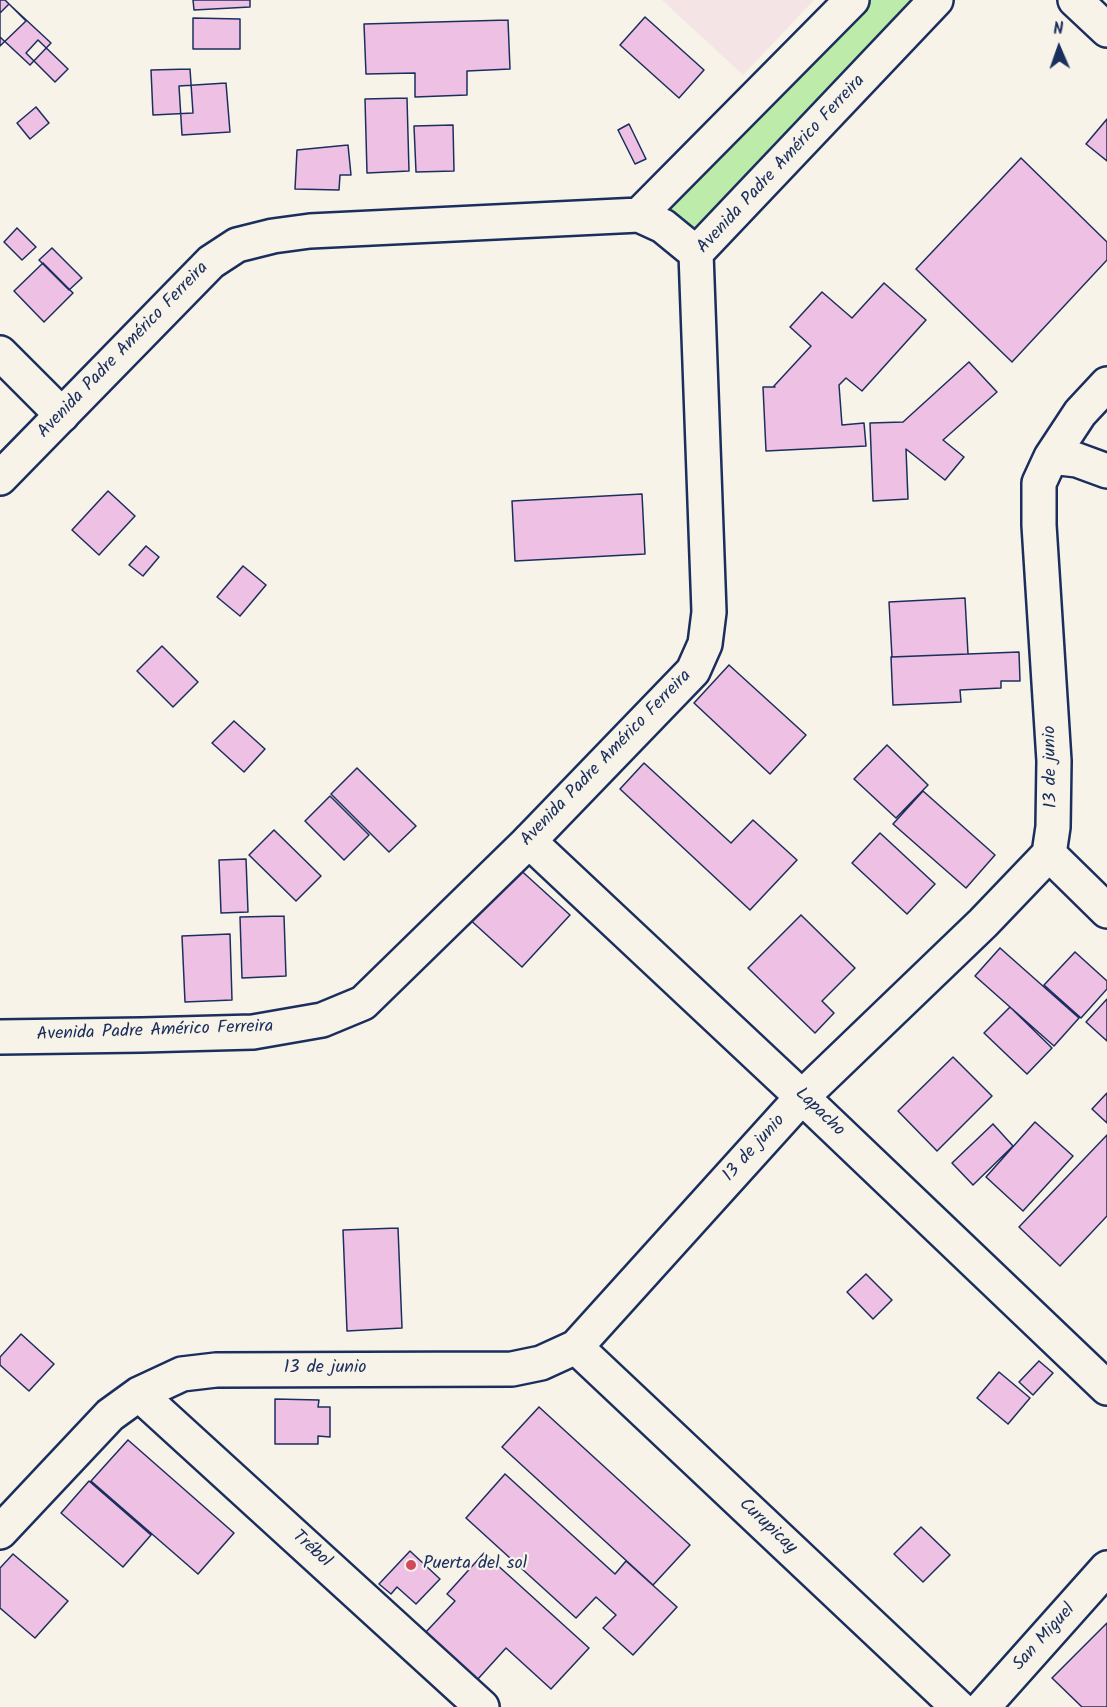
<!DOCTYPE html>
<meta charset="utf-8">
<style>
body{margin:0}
#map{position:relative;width:1107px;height:1707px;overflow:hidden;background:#f7f3e8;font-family:Kalam,sans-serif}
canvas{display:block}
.north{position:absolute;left:1029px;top:18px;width:60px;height:60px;-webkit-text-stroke:4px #f7f3e8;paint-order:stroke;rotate:358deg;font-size:16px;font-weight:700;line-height:24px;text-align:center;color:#1b2f5e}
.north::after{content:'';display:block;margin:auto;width:21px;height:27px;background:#1b2f5e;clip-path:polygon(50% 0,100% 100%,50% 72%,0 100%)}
</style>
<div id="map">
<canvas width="1107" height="1707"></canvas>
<div class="north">N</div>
</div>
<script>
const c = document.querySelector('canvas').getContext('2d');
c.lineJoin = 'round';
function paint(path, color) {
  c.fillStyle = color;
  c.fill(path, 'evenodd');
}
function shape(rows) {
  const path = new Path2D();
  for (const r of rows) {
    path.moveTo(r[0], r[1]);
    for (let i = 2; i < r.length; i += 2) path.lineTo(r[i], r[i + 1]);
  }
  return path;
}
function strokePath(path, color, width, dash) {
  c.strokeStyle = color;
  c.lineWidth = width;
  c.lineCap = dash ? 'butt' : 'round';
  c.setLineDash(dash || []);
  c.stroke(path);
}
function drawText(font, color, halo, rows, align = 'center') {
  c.font = font + ' Kalam,sans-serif';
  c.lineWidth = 4.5;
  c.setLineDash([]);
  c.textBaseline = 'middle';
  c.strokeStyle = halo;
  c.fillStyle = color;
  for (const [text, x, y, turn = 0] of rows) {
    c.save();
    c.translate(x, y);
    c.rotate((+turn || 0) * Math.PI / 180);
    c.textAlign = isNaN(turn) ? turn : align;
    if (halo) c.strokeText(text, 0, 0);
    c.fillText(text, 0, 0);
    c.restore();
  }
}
paint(shape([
 [662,0,814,0,743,75]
]), '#f4e4e6');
paint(shape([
 [851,0,921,0,705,228,693,228,686,225,668,209]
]), '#bcebaa');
const building = shape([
 [0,0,5,0,26,21,0,46,0,0],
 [193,0,250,0,250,7,194,10,193,0],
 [9,4,51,43,30,65,0,37,0,13,9,4],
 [645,17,704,70,679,98,620,45,645,17],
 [193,18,240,19,240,49,193,49,193,18],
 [508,20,510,69,467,71,467,95,415,97,415,73,366,74,364,24,508,20],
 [38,40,68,69,55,82,26,53,38,40],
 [190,69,193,113,153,115,151,70,190,69],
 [226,83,230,132,182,135,179,86,226,83],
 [407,98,409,171,367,173,365,99,407,98],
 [36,107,49,123,30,139,17,123,36,107],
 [1107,119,1107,161,1086,144,1107,119],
 [629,124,646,159,635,164,618,130,629,124],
 [453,125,454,171,416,172,414,126,453,125],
 [348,145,351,175,340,175,339,190,295,189,297,150,348,145],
 [1021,158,1107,242,1107,260,1012,362,916,269,1021,158],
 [17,228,36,247,22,260,4,242,17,228],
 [52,248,82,278,69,290,39,260,52,248],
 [43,263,73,293,44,322,14,291,43,263],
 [884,283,926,320,862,391,846,378,839,385,842,425,864,423,866,446,766,451,763,387,775,387,774,386,811,346,790,327,822,292,852,318,884,283],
 [969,362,997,392,943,440,964,457,945,480,906,449,908,499,873,501,870,423,903,422,969,362],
 [108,491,135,516,99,555,72,530,108,491],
 [642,494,645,554,515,561,512,501,642,494],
 [146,546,159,557,143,576,129,565,146,546],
 [243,566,266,585,240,616,217,597,243,566],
 [965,598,968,654,892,657,889,602,965,598],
 [162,646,198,682,173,707,137,671,162,646],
 [1019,652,1020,681,1001,681,1001,688,960,690,961,702,893,705,891,657,1019,652],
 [729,665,806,735,770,774,694,703,729,665],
 [234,721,265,749,244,772,212,743,234,721],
 [887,745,928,785,896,818,854,779,887,745],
 [644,763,731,843,753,820,797,860,750,910,620,789,644,763],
 [357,768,416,826,389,852,331,794,357,768],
 [923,791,995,855,966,888,893,824,923,791],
 [330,796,369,835,344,860,305,821,330,796],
 [274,830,321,876,296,901,249,855,274,830],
 [880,833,935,884,907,914,852,863,880,833],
 [246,859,248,912,221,913,219,860,246,859],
 [515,865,570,915,522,967,467,917,515,865],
 [801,915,855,968,822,1001,834,1013,815,1033,748,968,801,915],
 [284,916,286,976,242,978,240,917,284,916],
 [230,934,232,1000,185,1002,182,936,230,934],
 [1000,948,1079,1018,1054,1046,975,976,1000,948],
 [1075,952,1107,981,1107,989,1081,1018,1044,985,1075,952],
 [1107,999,1107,1041,1086,1022,1107,999],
 [1010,1007,1052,1048,1027,1074,984,1033,1010,1007],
 [953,1057,992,1096,937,1151,898,1111,953,1057],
 [1107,1093,1107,1123,1092,1109,1107,1093],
 [1035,1122,1073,1156,1023,1211,986,1177,1035,1122],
 [993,1124,1013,1146,973,1185,952,1163,993,1124],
 [1107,1135,1107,1216,1060,1266,1019,1227,1107,1135],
 [398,1228,402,1328,347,1331,343,1230,398,1228],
 [866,1274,892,1300,873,1319,847,1292,866,1274],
 [21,1334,54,1364,29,1391,0,1365,0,1357,21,1334],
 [1039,1361,1053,1373,1033,1395,1019,1382,1039,1361],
 [999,1372,1030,1398,1008,1424,977,1398,999,1372],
 [275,1399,319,1400,318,1407,330,1407,330,1437,318,1436,318,1444,275,1444,275,1399],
 [539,1407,690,1545,653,1585,502,1447,539,1407],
 [128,1440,234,1533,198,1574,91,1481,128,1440],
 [505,1474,615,1574,626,1561,677,1607,633,1655,603,1628,616,1615,596,1597,576,1618,466,1518,505,1474],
 [89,1481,151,1535,123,1567,61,1513,89,1481],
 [921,1527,950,1555,923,1582,894,1554,921,1527],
 [410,1551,440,1579,416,1604,397,1587,391,1594,379,1584,410,1551],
 [484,1553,589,1648,551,1689,506,1648,477,1680,425,1633,455,1601,447,1594,484,1553],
 [13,1554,68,1601,35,1638,0,1608,0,1568,13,1554],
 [1107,1623,1107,1707,1082,1707,1052,1678,1107,1623]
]);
paint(building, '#eec0e3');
strokePath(building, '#1b2f5e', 1.5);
const street = shape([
 [1075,0,1107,30],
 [0,353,62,415],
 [1051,457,1077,460,1107,471],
 [529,841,802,1097,1107,1388],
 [1049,854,1107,911],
 [576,1347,958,1707],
 [139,1394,482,1707],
 [0,1532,110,1415,139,1394,182,1374,216,1370,512,1369,541,1363,576,1347,802,1097,983,923,1049,854,1053,827,1054,761,1039,525,1039,483,1051,457,1080,413,1107,384],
 [983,1707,1107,1568]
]);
const secondary = shape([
 [639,215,663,226,696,253],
 [0,478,211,262,237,245,273,236,310,231,639,215,852,0],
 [0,1037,142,1035,253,1032,322,1020,363,1003,529,841,693,671,705,644,709,612,696,253,936,0]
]);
strokePath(street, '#1b2f5e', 38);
strokePath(secondary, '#1b2f5e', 38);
strokePath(street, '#f7f3e8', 33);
strokePath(secondary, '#f7f3e8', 33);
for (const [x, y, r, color] of [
 [411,1565,6,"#d1495b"]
]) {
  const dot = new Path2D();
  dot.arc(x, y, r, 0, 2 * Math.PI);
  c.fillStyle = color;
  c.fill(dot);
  strokePath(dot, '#f7f3e8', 2);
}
drawText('18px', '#1b2f5e', '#f7f3e8', [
 ["Avenida Padre Américo Ferreira",782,165,-47],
 ["Avenida Padre Américo Ferreira",124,351,-46],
 ["Avenida Padre Américo Ferreira",607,759,-46],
 ["13 de junio",1052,767,-91],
 ["Avenida Padre Américo Ferreira",155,1032,-2],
 ["Lapacho",819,1113,44],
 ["13 de junio",755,1149,-48],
 ["13 de junio",325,1369],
 ["Curupicay",767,1527,43],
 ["Trébol",311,1550,42],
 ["San Miguel",1045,1638,-48]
]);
drawText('18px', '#1b2f5e', '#f7f3e8', [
 ["Puerta del sol",423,1565]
], 'left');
</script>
